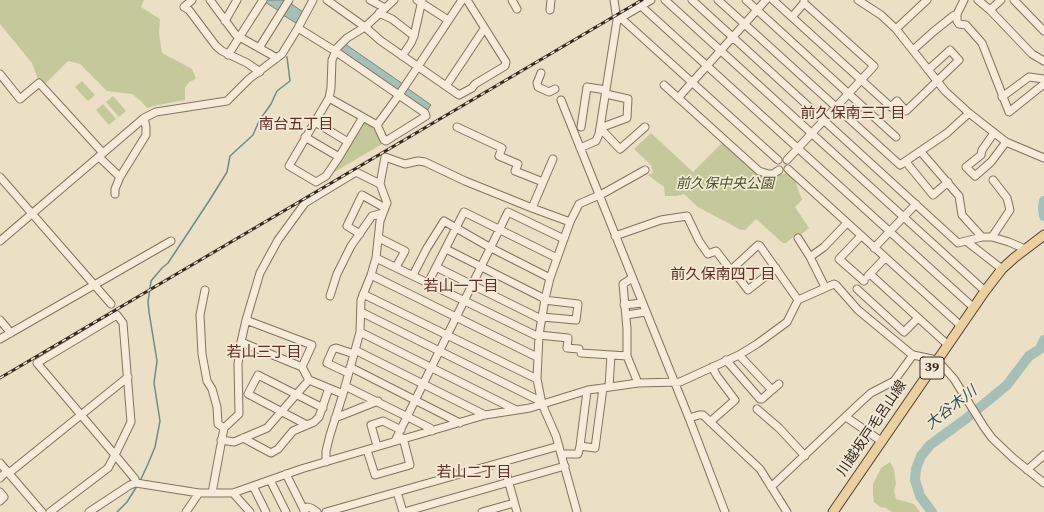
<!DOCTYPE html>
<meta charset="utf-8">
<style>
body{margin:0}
canvas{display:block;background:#ebdfc6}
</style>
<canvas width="1044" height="512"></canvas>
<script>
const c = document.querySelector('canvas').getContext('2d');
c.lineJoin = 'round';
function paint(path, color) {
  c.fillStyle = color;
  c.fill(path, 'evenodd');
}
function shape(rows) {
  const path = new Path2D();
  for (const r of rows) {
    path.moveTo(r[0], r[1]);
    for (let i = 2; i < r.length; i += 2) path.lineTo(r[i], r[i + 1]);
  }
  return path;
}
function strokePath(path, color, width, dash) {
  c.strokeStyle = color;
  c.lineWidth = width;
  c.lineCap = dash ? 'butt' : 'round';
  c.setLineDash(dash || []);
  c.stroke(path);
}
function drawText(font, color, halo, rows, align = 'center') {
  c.font = font + ' Spectral,"Noto Sans JP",serif';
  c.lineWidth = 3.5;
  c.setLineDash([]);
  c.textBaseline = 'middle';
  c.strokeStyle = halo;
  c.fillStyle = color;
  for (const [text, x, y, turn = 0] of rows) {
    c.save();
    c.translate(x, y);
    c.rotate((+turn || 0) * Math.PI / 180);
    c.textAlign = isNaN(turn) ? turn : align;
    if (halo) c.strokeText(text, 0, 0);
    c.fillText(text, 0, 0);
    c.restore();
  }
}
paint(shape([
 [0,0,144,0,141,7,160,19,159,33,162,53,192,69,196,79,189,82,185,88,185,100,158,105,147,108,141,101,132,94,107,91,80,64,68,61,44,85,38,79,32,63,0,24],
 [82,81,95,95,88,101,75,87],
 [113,96,126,111,119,117,106,102],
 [103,104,116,119,109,125,96,110],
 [364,120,376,127,382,144,331,174],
 [651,133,693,172,723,142,760,174,783,174,788,172,798,181,796,183,802,200,795,207,809,228,796,239,794,236,786,243,783,243,756,219,745,230,741,230,698,207,684,194,677,196,665,196,664,187,648,175,653,173,651,165,634,149],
 [890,462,894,469,895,477,896,484,894,490,896,499,914,504,920,512,892,512,886,508,880,507,874,502,873,494,873,484,881,468]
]), '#c4c89b');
const water = shape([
 [266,0,283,0,286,2,279,11,265,2,266,0],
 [290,3,303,12,296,23,283,15,290,3],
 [345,44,403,84,399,90,397,90,340,51,340,49,345,44],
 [407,88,431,105,426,112,402,95,407,88]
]);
paint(water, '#a7bfb7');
strokePath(water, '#6f8c84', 1);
strokePath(shape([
 [140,481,148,464,155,447,160,421,154,383,157,361,149,312,148,302,151,281,162,268,168,263,209,201,227,172,230,156,253,135,259,121,271,104,277,91,290,81,287,57],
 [117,512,127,502,137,486]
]), '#6f8c84', 1.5);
strokePath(shape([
 [1044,201,1043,208,1044,216],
 [932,512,920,496,915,480,916,469,921,456,930,445,967,418,1007,385,1029,356,1040,349,1044,340]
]), '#a7bfb7', 10);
const minor = shape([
 [192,0,184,7,189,10,216,46,222,51,247,63,260,72],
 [210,0,236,35,277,58],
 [327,0,365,27,381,41,459,95,472,88,475,84,505,66,506,62,467,0],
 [370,0,385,8],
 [417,0,448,20],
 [512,0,517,9],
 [665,0,985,291],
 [692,0,957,242,958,243,982,237,992,237,1009,242,1025,249],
 [718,0,900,165,947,133,969,113],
 [746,0,896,137],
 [773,0,891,107,897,101,906,111,959,60,950,50,928,70],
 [858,0,881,15,896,29,945,91,969,113,1006,142,1044,158],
 [964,0,957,14,957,21,959,24,966,25,982,43,1009,112,1044,84],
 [978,0,990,10,1001,0],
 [1014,0,1044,31],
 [641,6,974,308],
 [550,10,551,0],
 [990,10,1032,54,1044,61],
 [379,13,392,19,414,36],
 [792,17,804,3,804,0],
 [620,19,623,20,778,160],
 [617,20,651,0],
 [225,21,237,0],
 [298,28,335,51,425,113,426,116,386,141,384,140,377,125,329,98],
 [896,29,927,0],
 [259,48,289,0],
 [913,50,933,32,953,16,957,14],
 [228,55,263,0],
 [402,56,411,43,414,36,422,0],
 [541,73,537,83,538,87,549,92,555,89],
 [0,74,20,99,39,83,103,153],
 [664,85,759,171,768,174,773,174,779,170],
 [446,86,484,29],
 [606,94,628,99,627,118,600,128,620,149,645,127],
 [1002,97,1029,77,1044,79],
 [678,98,766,0],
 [561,100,689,418,725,512],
 [363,117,339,157,326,176,316,182,289,166,329,98,331,88,332,60,337,48,347,38,365,27,394,0],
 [315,122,348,142],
 [377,125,399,95,462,0],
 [457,127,502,148,499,156,518,164,515,171,543,182],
 [581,127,587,87,606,90],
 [994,133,982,150,981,155,966,167,975,176,991,162,1006,142],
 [305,137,339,157],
 [580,148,596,141,599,134,617,20,614,0],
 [921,152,959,196,962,215,982,237],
 [99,157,120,177],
 [787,160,874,66,804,3],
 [906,162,933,195,948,182],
 [788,169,961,326],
 [0,177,111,304],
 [380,184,385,157,405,164,418,161,425,162,465,181,532,208,570,222],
 [115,194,115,189,120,177,146,135,146,127,144,118],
 [532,208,553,159],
 [360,234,347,226,362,195,385,208],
 [615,236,661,220,687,216,699,241,708,254,716,251,730,269,732,269,748,290,776,268],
 [861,236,839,259,864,281],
 [992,237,1010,210,1007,198,993,180],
 [379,238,405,251,396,267],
 [798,238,810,257,825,287],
 [0,241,144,118,156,112,227,101,249,79,282,54,298,28,313,0],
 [966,241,1002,269],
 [874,248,916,204],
 [446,249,545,299],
 [810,257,824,247,847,223],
 [376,258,539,337],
 [436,267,541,319],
 [732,269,758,245,760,246,798,300],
 [870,274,948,345],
 [371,275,537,357],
 [413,275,427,248,444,221,491,248,550,278],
 [868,276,885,258],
 [632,278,623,284,627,329,627,356,638,383],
 [428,283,464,212,557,258],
 [857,289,904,332,918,318],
 [205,290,200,315,202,354,207,381,212,389,217,407,218,424,224,428],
 [363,294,537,379],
 [330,296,337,274,351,246,372,216,383,213],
 [624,305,642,303],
 [361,312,538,400,542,404],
 [626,315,646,312],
 [542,317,576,320,578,304,544,300],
 [0,320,11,333],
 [246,320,312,345,302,367],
 [360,332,516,410],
 [539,335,568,338,567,348,579,349],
 [0,339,171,241],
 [241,342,302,367,309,380,343,394],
 [355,350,485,415],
 [581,353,627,356],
 [726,360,760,399,762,399,772,390,739,355],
 [350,367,460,423],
 [348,373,327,363,333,349,336,348,354,354],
 [345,386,430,428,432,431],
 [609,387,611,355],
 [772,390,779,384],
 [587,391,580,446,595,448,603,388],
 [757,409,779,428,805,456],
 [846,417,881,441],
 [335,418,378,401],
 [689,418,699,415,703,415,724,435,760,469,787,512],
 [710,422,735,400,717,376,712,367],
 [307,425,248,394,258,375,323,408],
 [243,438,271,453,278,449,293,431,314,422,319,417,329,388],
 [221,440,234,442,267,428,309,380],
 [395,441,508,212,564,239],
 [377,446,371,425,383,421,401,430],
 [367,450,375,475,410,465,403,438],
 [562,454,578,454,580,446],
 [503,462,517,512],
 [0,463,42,512],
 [1027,470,1044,455],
 [9,473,128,377],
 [286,474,304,510],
 [0,478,7,471],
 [270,480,286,512],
 [253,486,266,512],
 [771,487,862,401,871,393,894,381,913,355],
 [0,492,4,497,0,501],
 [397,492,403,512],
 [212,493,224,428,239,414,238,364,241,342,246,320,260,273,278,240,305,203,356,172,380,184,387,203,380,221,376,258,371,275,361,300,360,332,343,394,330,435,326,451,326,462],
 [233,493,250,512],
 [50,512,108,468,115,455,131,422,123,323,117,315,37,363,115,455,135,479,136,483],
 [89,512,130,485,136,483,199,493,233,493,301,469,485,415,530,408,588,390,603,388,638,383,680,382,739,355,757,344,787,322,798,300,834,284,836,285,858,310,910,353,913,355,937,360,954,379,984,427,992,438,1013,458,1044,483],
 [186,512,199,493],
 [304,512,307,507,311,508,317,512],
 [326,512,559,446],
 [404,512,565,466],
 [482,512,514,503],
 [577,512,556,436,542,404,537,379,539,335,545,299,550,278,570,222,579,204,604,193,645,170]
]);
const major = shape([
 [833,512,985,291,1002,269,1014,258,1044,235]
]);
strokePath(minor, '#85715d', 9);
strokePath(major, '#534031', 11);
strokePath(minor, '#f6ecd9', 7);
strokePath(major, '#ebd1a1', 9);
const rail = shape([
 [0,378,642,0]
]);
strokePath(rail, '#362a20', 3);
strokePath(rail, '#f3e9d5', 1.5, [4.5]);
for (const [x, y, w] of [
 [932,368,24]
]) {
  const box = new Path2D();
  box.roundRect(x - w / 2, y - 11, w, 22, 3);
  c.fillStyle = '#f3e9d5';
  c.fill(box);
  strokePath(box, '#362a20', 1);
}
drawText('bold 13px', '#362a20', null, [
 ["39",932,368]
]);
drawText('italic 14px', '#485128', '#f3e9d5', [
 ["前久保中央公園",725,185]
]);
drawText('14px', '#362a20', '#f3e9d5', [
 ["川越坂戸毛呂山線",873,429,-56]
]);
drawText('15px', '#5f2d23', '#f3e9d5', [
 ["前久保南三丁目",853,115],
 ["南台五丁目",296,126],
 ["前久保南四丁目",723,276],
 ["若山一丁目",461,288],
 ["若山三丁目",264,354],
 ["若山二丁目",474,474]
]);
drawText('italic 15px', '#305451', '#f3e9d5', [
 ["大谷木川",952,409,-38]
]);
</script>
